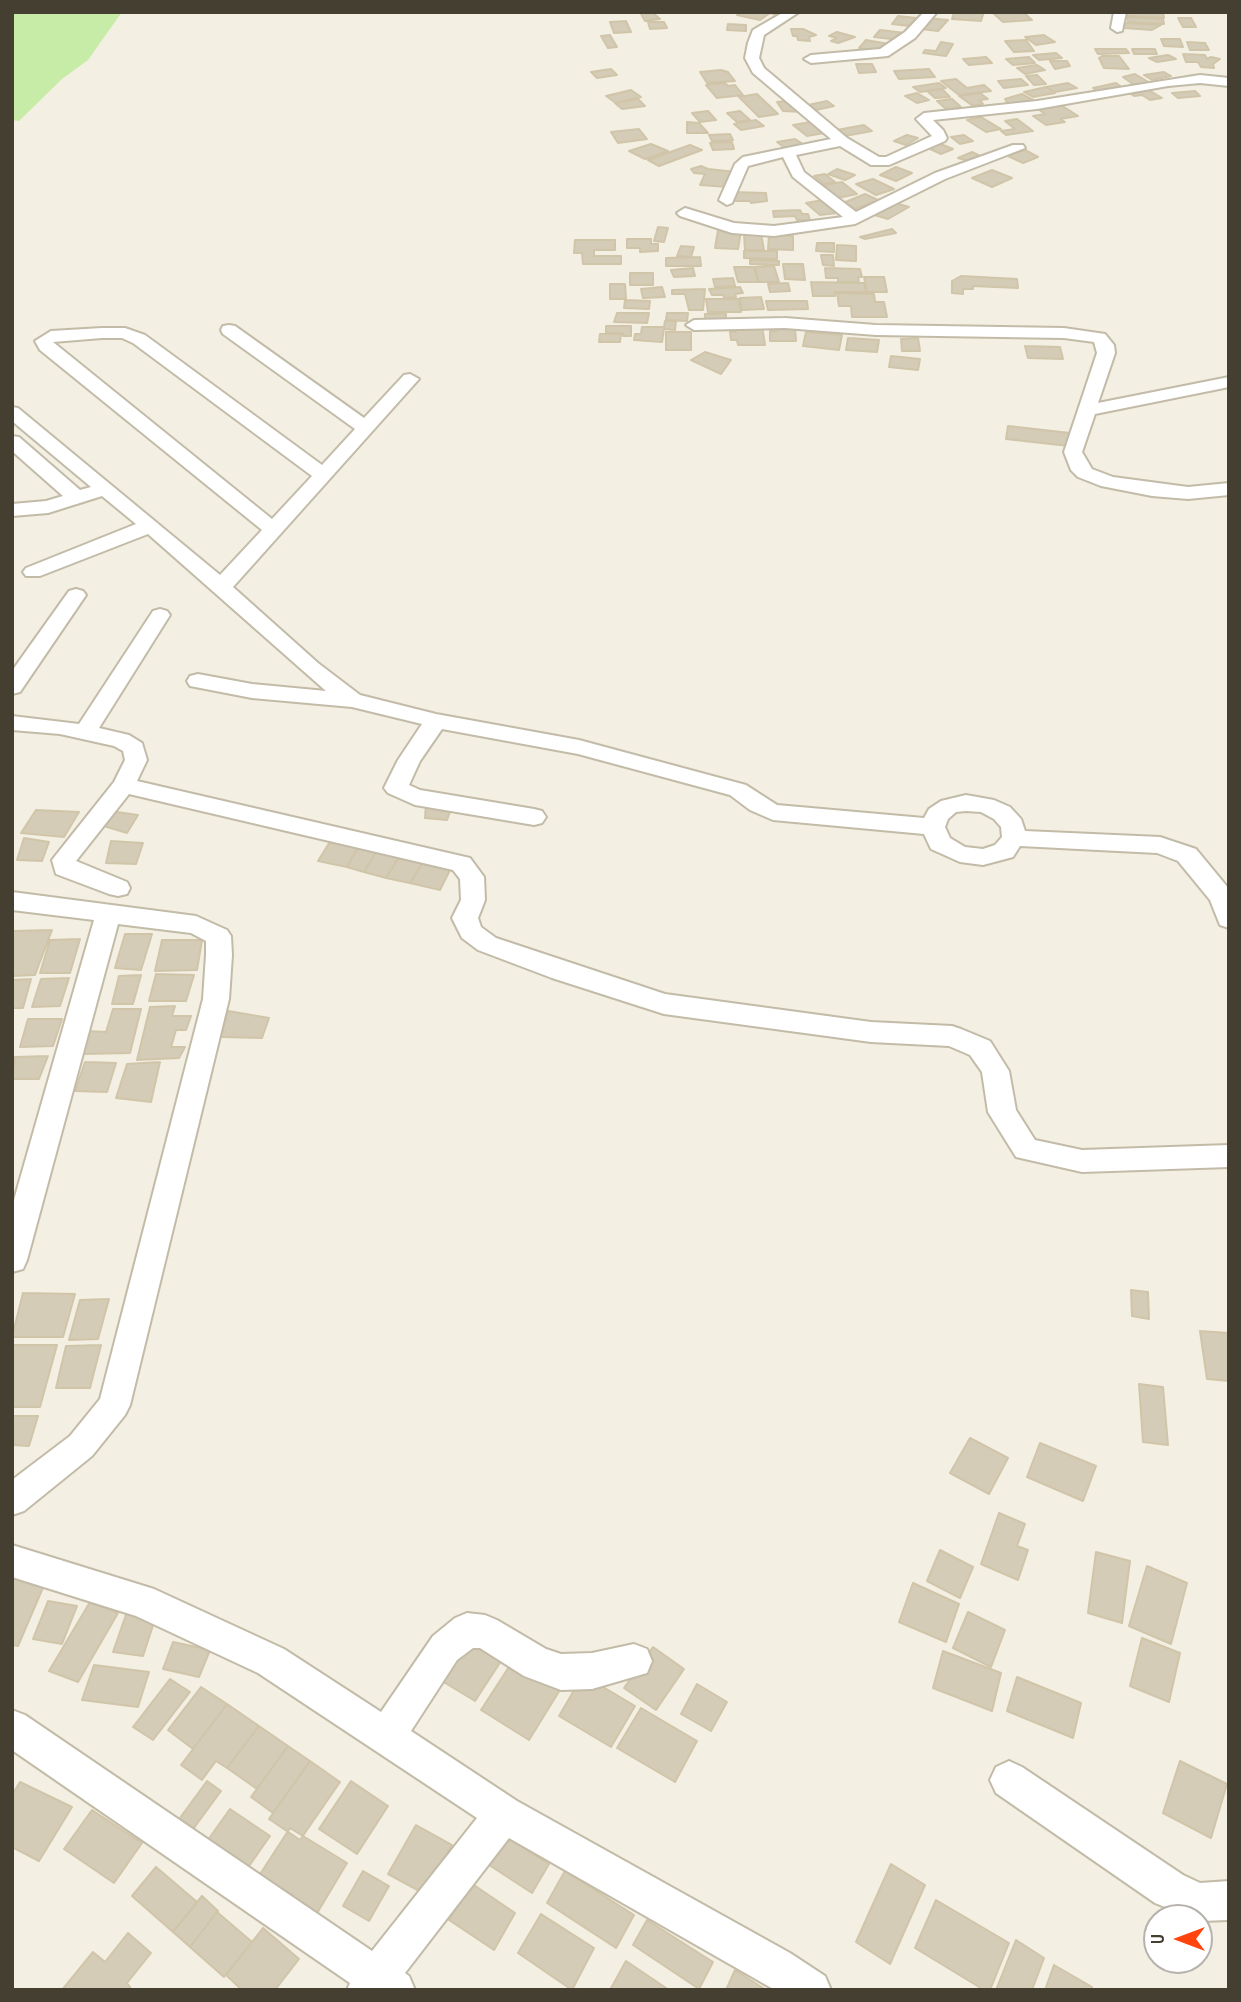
<!DOCTYPE html>
<style>
body{margin:0}
#map{position:relative;width:1241px;height:2002px;overflow:hidden;background:#f3efe2;font-family:"Sofia Sans Condensed",sans-serif}
canvas{display:block}
.frame{position:absolute;inset:0;border:14px solid #453f32;pointer-events:none}
.north{position:absolute;left:1143px;top:1904px;width:70px;height:70px;box-sizing:border-box;background:#fff;border:2px solid #b5b2ad;border-radius:50%;rotate:270deg;font-size:19px;font-weight:700;line-height:28px;text-align:center;color:#453f32}
.north::after{content:'';display:block;margin:auto;width:24px;height:32px;background:#ff450d;clip-path:polygon(50% 0,100% 100%,50% 72%,0 100%)}
</style>
<div id="map">
<canvas width="1241" height="2002"></canvas>
<div class="frame"></div>
<div class="north">U</div>
</div>
<script>
const c = document.querySelector('canvas').getContext('2d');
c.lineJoin = 'round';
function paint(path, color) {
  c.fillStyle = color;
  c.fill(path, 'evenodd');
}
function shape(rows) {
  const path = new Path2D();
  for (const r of rows) {
    path.moveTo(r[0], r[1]);
    for (let i = 2; i < r.length; i += 2) path.lineTo(r[i], r[i + 1]);
  }
  return path;
}
function strokePath(path, color, width, dash) {
  c.strokeStyle = color;
  c.lineWidth = width;
  c.lineCap = dash ? 'butt' : 'round';
  c.setLineDash(dash || []);
  c.stroke(path);
}
paint(shape([
 [12,12,122,12,88,60,62,79,19,121,12,120]
]), '#c7eca7');
const building = shape([
 [640,12,652,12,660,19,645,21,640,12],
 [742,12,780,12,777,15,770,13,760,20,737,15,742,12],
 [960,12,984,12,981,21,952,19,954,13,960,12],
 [992,12,1023,12,1032,20,1003,22,992,12],
 [1127,12,1163,12,1164,18,1128,16,1127,12],
 [898,16,916,18,910,26,892,24,898,16],
 [1127,17,1163,19,1164,24,1128,22,1127,17],
 [927,18,948,20,938,31,921,29,927,18],
 [1178,18,1191,18,1196,27,1183,27,1178,18],
 [626,21,631,32,614,33,610,22,626,21],
 [648,22,664,22,667,28,650,29,648,22],
 [1123,23,1161,25,1152,30,1124,28,1123,23],
 [728,24,746,25,746,31,727,30,728,24],
 [791,29,803,29,816,35,809,37,810,41,798,40,797,36,793,36,791,29],
 [880,30,905,33,900,40,874,37,880,30],
 [837,32,855,37,838,43,831,41,837,38,829,36,837,32],
 [610,35,617,47,608,48,601,36,610,35],
 [1044,35,1055,42,1036,45,1025,37,1044,35],
 [1161,39,1180,39,1183,47,1164,46,1161,39],
 [866,40,889,44,883,52,859,48,866,40],
 [1026,40,1034,51,1014,52,1005,41,1026,40],
 [941,42,953,44,946,56,923,53,925,50,936,51,941,42],
 [1187,42,1205,43,1209,50,1190,50,1187,42],
 [1095,49,1126,49,1129,53,1098,54,1095,49],
 [1132,49,1155,49,1157,54,1134,54,1132,49],
 [1056,53,1062,58,1039,60,1033,55,1056,53],
 [1183,54,1205,55,1207,59,1211,57,1220,59,1213,64,1214,68,1201,67,1198,62,1186,62,1183,54],
 [1168,55,1176,59,1157,62,1149,58,1168,55],
 [1102,56,1119,56,1129,69,1104,68,1099,58,1102,56],
 [986,57,992,63,969,65,963,59,986,57],
 [1029,57,1035,63,1013,65,1006,59,1029,57],
 [1050,61,1067,61,1070,66,1055,69,1050,61],
 [856,64,872,64,876,72,859,73,856,64],
 [1037,65,1045,70,1025,74,1017,68,1037,65],
 [611,69,617,75,597,78,591,72,611,69],
 [929,69,935,77,899,79,894,71,929,69],
 [721,70,728,72,735,81,707,83,700,72,721,70],
 [1164,72,1171,76,1152,80,1144,75,1164,72],
 [1135,74,1150,83,1134,85,1123,77,1135,74],
 [1037,75,1046,84,1034,85,1026,76,1037,75],
 [956,79,967,88,984,85,991,91,959,95,941,81,956,79],
 [1021,79,1028,85,1004,88,998,81,1021,79],
 [725,83,728,86,735,85,743,95,717,98,706,85,725,83],
 [939,83,946,88,920,92,913,87,939,83],
 [1068,83,1077,88,1055,92,1046,87,1068,83],
 [1116,83,1123,88,1099,92,1093,88,1116,83],
 [1046,87,1055,93,1033,97,1024,92,1046,87],
 [942,89,950,97,935,98,927,91,942,89],
 [1147,89,1162,98,1150,100,1142,95,1134,96,1128,92,1147,89],
 [631,90,641,97,616,103,606,96,631,90],
 [1195,91,1200,96,1178,98,1172,93,1195,91],
 [917,93,929,100,917,103,905,96,917,93],
 [980,93,988,99,980,100,983,104,973,106,959,96,980,93],
 [757,94,778,114,759,117,739,97,757,94],
 [1022,94,1033,100,1008,104,1005,99,1022,94],
 [638,99,645,106,622,109,615,103,638,99],
 [952,99,961,107,946,109,937,101,952,99],
 [796,100,804,112,783,111,777,102,796,100],
 [827,101,834,106,816,110,808,105,827,101],
 [1061,105,1078,116,1060,119,1065,122,1046,125,1033,116,1045,114,1038,109,1061,105],
 [708,111,716,120,700,122,692,113,708,111],
 [740,111,750,120,737,122,727,113,740,111],
 [981,117,1001,129,986,132,967,120,981,117],
 [1017,119,1033,131,1006,135,1001,131,1015,129,1005,121,1017,119],
 [756,120,764,126,741,130,734,124,756,120],
 [817,121,830,132,807,136,793,125,817,121],
 [687,122,699,123,708,133,687,133,687,122],
 [864,125,872,131,845,136,837,130,864,125],
 [639,129,647,139,618,143,611,132,639,129],
 [730,134,733,140,712,141,709,135,730,134],
 [907,135,918,138,906,145,894,141,907,135],
 [964,135,973,141,960,144,951,137,964,135],
 [795,139,803,144,785,148,777,142,795,139],
 [732,142,734,149,713,150,710,143,732,142],
 [938,143,953,149,941,154,926,147,938,143],
 [651,144,668,151,645,159,629,151,651,144],
 [690,145,702,150,659,166,648,160,690,145],
 [1025,150,1038,157,1023,163,1008,156,1025,150],
 [972,152,982,157,968,161,958,158,972,152],
 [701,166,708,169,736,172,728,187,700,185,705,174,694,173,691,169,701,166],
 [896,167,912,173,896,181,880,175,896,167],
 [837,169,855,175,845,180,828,174,837,169],
 [992,170,1012,178,992,187,972,178,992,170],
 [825,174,835,182,824,184,814,176,825,174],
 [873,179,894,189,876,195,856,184,873,179],
 [842,182,857,194,838,198,823,185,842,182],
 [732,192,766,193,767,201,751,203,750,201,734,201,732,192],
 [865,194,878,200,856,209,843,203,865,194],
 [823,200,837,213,820,215,806,203,823,200],
 [892,202,909,207,888,219,871,214,892,202],
 [800,210,802,214,808,214,810,220,797,220,795,216,774,217,773,211,800,210],
 [658,227,668,228,664,242,654,241,658,227],
 [892,229,896,233,865,239,860,237,892,229],
 [718,230,741,231,738,249,715,248,718,230],
 [744,234,761,234,764,250,745,250,744,234],
 [769,235,793,236,793,250,768,249,769,235],
 [627,239,651,239,651,244,658,244,658,251,640,252,640,248,627,248,627,239],
 [575,240,615,240,615,250,594,250,594,256,621,256,621,264,583,264,582,253,574,253,575,240],
 [817,243,834,243,834,252,816,251,817,243],
 [837,245,856,246,856,261,836,260,837,245],
 [681,246,694,247,691,257,677,256,681,246],
 [744,251,777,251,777,259,744,258,744,251],
 [821,255,833,255,834,266,823,265,821,255],
 [700,257,701,266,666,266,666,258,700,257],
 [750,260,779,261,779,265,750,264,750,260],
 [783,264,803,264,805,280,785,279,783,264],
 [774,266,779,282,759,282,755,267,774,266],
 [734,267,754,267,758,282,738,282,734,267],
 [693,268,695,276,674,277,671,270,693,268],
 [825,268,860,269,862,277,858,277,859,282,838,282,838,278,826,278,825,268],
 [630,273,653,273,653,285,630,285,630,273],
 [961,276,1017,279,1018,288,973,286,973,289,963,289,963,294,952,293,952,281,961,276],
 [864,277,884,277,887,292,867,292,864,277],
 [733,278,735,286,715,287,713,279,733,278],
 [811,282,864,283,866,292,835,292,835,296,813,296,811,282],
 [788,283,790,291,770,292,768,284,788,283],
 [610,284,625,284,626,299,610,299,610,284],
 [662,287,665,297,643,298,641,289,662,287],
 [740,287,743,293,735,294,736,297,724,298,723,295,712,295,709,289,740,287],
 [705,289,703,310,689,310,685,294,672,294,672,290,705,289],
 [837,293,874,294,875,302,884,302,887,317,852,317,851,306,839,306,837,293],
 [761,297,764,309,742,310,740,298,761,297],
 [706,299,739,299,741,312,708,312,706,299],
 [625,300,650,301,649,309,624,308,625,300],
 [766,301,807,301,808,309,768,310,766,301],
 [617,313,649,313,647,323,614,322,617,313],
 [667,313,688,313,687,321,666,320,667,313],
 [705,314,726,314,726,322,705,321,705,314],
 [665,321,676,321,675,330,664,329,662,342,634,340,635,334,641,334,642,327,664,327,665,321],
 [606,326,631,326,631,336,623,336,623,333,606,333,606,326],
 [762,326,765,345,738,345,737,340,731,340,730,332,736,332,735,327,762,326],
 [776,328,795,328,796,341,770,341,770,331,777,331,776,328],
 [666,332,691,332,691,350,666,350,666,332],
 [806,332,842,335,839,350,803,346,806,332],
 [600,334,621,334,620,342,599,342,600,334],
 [848,338,879,340,877,352,846,350,848,338],
 [918,338,920,351,902,351,901,339,918,338],
 [1025,346,1060,347,1063,359,1028,358,1025,346],
 [705,352,731,360,721,374,691,360,705,352],
 [891,356,920,359,918,370,889,367,891,356],
 [1008,426,1070,433,1069,446,1006,439,1008,426],
 [426,803,452,806,447,820,425,818,426,803],
 [36,810,79,812,64,837,21,833,36,810],
 [110,811,138,815,127,833,104,826,110,811],
 [24,838,49,842,42,861,17,860,24,838],
 [331,840,359,846,347,867,318,861,331,840],
 [111,841,143,843,136,864,106,863,111,841],
 [359,846,376,852,364,872,347,867,359,846],
 [376,852,399,857,386,878,364,872,376,852],
 [399,857,423,862,410,883,386,878,399,857],
 [423,862,451,868,440,890,410,883,423,862],
 [52,930,35,975,12,976,12,931,52,930],
 [125,934,152,934,141,970,115,968,125,934],
 [80,939,70,973,40,973,50,940,80,939],
 [162,940,202,940,197,970,155,971,162,940],
 [156,974,194,975,186,1001,149,1001,156,974],
 [141,975,133,1004,112,1004,119,976,141,975],
 [69,978,60,1006,32,1007,41,979,69,978],
 [31,979,23,1008,12,1008,12,980,31,979],
 [175,1006,172,1016,191,1016,186,1030,176,1030,171,1047,185,1047,179,1058,137,1060,150,1007,175,1006],
 [113,1009,141,1009,130,1053,83,1054,87,1031,106,1032,113,1009],
 [228,1011,269,1018,262,1038,220,1037,228,1011],
 [28,1019,62,1019,53,1046,20,1047,28,1019],
 [48,1056,39,1079,12,1079,15,1057,48,1056],
 [85,1062,116,1063,107,1092,75,1091,85,1062],
 [160,1062,151,1102,116,1098,127,1064,160,1062],
 [1131,1290,1148,1292,1149,1319,1132,1316,1131,1290],
 [23,1293,75,1294,63,1337,12,1337,23,1293],
 [109,1299,98,1339,69,1340,80,1300,109,1299],
 [1200,1331,1228,1333,1229,1381,1207,1379,1200,1331],
 [12,1345,57,1345,40,1407,12,1407,12,1345],
 [101,1345,90,1388,56,1388,66,1346,101,1345],
 [1139,1384,1163,1387,1168,1445,1143,1442,1139,1384],
 [12,1416,38,1416,29,1446,12,1445,12,1416],
 [970,1438,1008,1458,989,1494,950,1473,970,1438],
 [1040,1443,1096,1466,1083,1501,1027,1477,1040,1443],
 [999,1513,1025,1524,1017,1546,1028,1550,1018,1580,981,1564,999,1513],
 [940,1550,973,1567,960,1598,927,1581,940,1550],
 [1096,1552,1130,1561,1122,1623,1088,1613,1096,1552],
 [1147,1566,1187,1583,1171,1644,1129,1626,1147,1566],
 [12,1577,45,1583,18,1646,12,1645,12,1577],
 [913,1583,959,1604,946,1642,899,1622,913,1583],
 [48,1601,77,1606,62,1644,33,1639,48,1601],
 [90,1602,118,1613,78,1682,49,1671,90,1602],
 [128,1609,157,1613,143,1656,113,1652,128,1609],
 [968,1612,1005,1630,991,1667,953,1648,968,1612],
 [470,1638,503,1658,475,1701,442,1681,470,1638],
 [1142,1638,1180,1653,1169,1702,1130,1686,1142,1638],
 [173,1642,210,1650,199,1677,163,1669,173,1642],
 [653,1647,684,1669,656,1710,624,1688,653,1647],
 [943,1651,1001,1673,992,1711,933,1688,943,1651],
 [516,1656,563,1685,529,1740,481,1710,516,1656],
 [94,1665,149,1672,138,1707,82,1700,94,1665],
 [583,1675,635,1706,611,1747,559,1716,583,1675],
 [1017,1677,1081,1703,1073,1738,1007,1711,1017,1677],
 [170,1679,190,1692,153,1740,133,1727,170,1679],
 [697,1684,727,1702,711,1731,681,1714,697,1684],
 [201,1687,227,1704,193,1749,168,1730,201,1687],
 [227,1704,259,1726,227,1768,216,1761,202,1780,181,1765,227,1704],
 [641,1708,697,1741,675,1782,617,1748,641,1708],
 [259,1726,288,1746,257,1789,227,1768,259,1726],
 [288,1746,310,1761,273,1813,251,1797,288,1746],
 [310,1761,340,1782,300,1840,269,1819,310,1761],
 [1180,1761,1227,1784,1211,1838,1163,1813,1180,1761],
 [207,1781,221,1791,191,1832,177,1822,207,1781],
 [351,1781,388,1806,357,1854,319,1829,351,1781],
 [20,1782,72,1807,39,1861,12,1847,12,1795,20,1782],
 [230,1809,270,1836,240,1879,200,1851,230,1809],
 [92,1810,142,1843,114,1883,64,1849,92,1810],
 [416,1825,452,1845,425,1894,388,1874,416,1825],
 [290,1828,347,1863,313,1920,255,1882,290,1828],
 [503,1835,549,1864,532,1893,486,1863,503,1835],
 [891,1864,925,1885,890,1964,856,1942,891,1864],
 [156,1867,197,1902,173,1932,132,1896,156,1867],
 [363,1871,389,1886,369,1921,343,1906,363,1871],
 [565,1871,634,1915,616,1948,547,1903,565,1871],
 [471,1883,515,1913,494,1950,449,1920,471,1883],
 [202,1896,218,1911,190,1947,173,1932,202,1896],
 [936,1900,1009,1943,990,1990,984,1990,915,1948,936,1900],
 [217,1912,252,1942,224,1977,190,1947,217,1912],
 [541,1914,594,1948,572,1990,518,1953,541,1914],
 [647,1920,713,1962,699,1989,633,1945,647,1920],
 [263,1928,299,1959,275,1990,242,1990,226,1975,263,1928],
 [128,1933,151,1953,127,1983,132,1990,62,1990,93,1952,105,1962,128,1933],
 [1016,1940,1044,1958,1032,1990,996,1990,1016,1940],
 [626,1961,669,1990,610,1990,626,1961],
 [1054,1965,1092,1987,1092,1990,1045,1990,1054,1965],
 [735,1970,766,1990,726,1990,735,1970]
]);
paint(building, '#d5ccb7');
strokePath(building, '#d1c5a9', 2);
const minor = shape([
 [784,12,799,12,764,35,759,58,764,68,847,138,879,157,886,157,932,136,916,119,924,113,1037,101,1200,75,1229,78,1229,86,1200,83,1168,86,1037,109,933,120,943,130,947,138,945,141,889,165,871,165,840,146,796,155,804,172,856,212,935,173,1013,145,1023,145,1025,148,945,179,855,224,774,236,732,233,680,216,677,213,685,208,734,223,774,226,843,217,793,177,783,157,748,166,732,203,727,205,719,200,735,164,743,157,831,139,753,73,745,58,748,43,753,30,784,12],
 [924,12,937,12,915,38,888,56,811,63,804,59,811,55,880,49,905,32,924,12],
 [1114,12,1126,12,1122,31,1117,32,1111,28,1114,12],
 [785,318,876,325,1064,328,1105,334,1114,345,1115,353,1098,403,1229,377,1229,387,1095,414,1082,452,1092,469,1113,477,1188,487,1229,483,1229,495,1188,499,1152,496,1101,486,1078,477,1071,470,1064,452,1097,353,1094,342,1064,338,876,335,785,328,694,330,686,325,694,320,785,318],
 [229,325,235,326,364,418,404,375,410,374,419,379,233,587,318,663,360,695,436,714,579,740,746,785,777,805,924,818,929,809,941,801,966,795,994,800,1010,807,1021,819,1025,831,1160,837,1196,849,1229,889,1229,928,1220,925,1210,900,1178,861,1157,853,1020,846,1013,857,983,865,960,862,931,849,924,834,773,820,750,810,730,795,578,754,442,729,420,761,409,785,420,790,534,809,542,811,546,817,542,823,534,825,415,805,388,793,384,788,398,760,422,724,352,707,252,698,190,686,187,681,190,676,198,674,252,684,326,691,148,534,40,576,26,576,23,572,26,568,136,524,102,496,48,513,12,516,12,504,46,501,63,496,12,451,12,436,19,437,80,490,91,487,12,421,12,407,18,408,220,575,262,530,40,350,35,341,51,331,102,328,125,328,145,335,322,465,355,429,223,334,221,330,223,326,229,325],
 [102,338,122,338,133,343,312,476,272,519,53,342,102,338],
 [966,811,981,812,994,819,1001,827,1002,837,995,845,983,849,965,847,950,838,945,827,948,819,956,812,966,811],
 [76,589,83,591,86,595,20,692,12,694,12,671,69,591,76,589],
 [160,609,167,611,170,615,99,728,129,735,142,743,147,760,137,781,470,858,484,877,485,900,478,918,481,927,496,938,665,994,871,1022,952,1026,961,1029,990,1041,1009,1071,1016,1110,1035,1140,1082,1150,1229,1145,1229,1167,1082,1172,1016,1157,988,1112,982,1072,970,1055,949,1046,871,1042,664,1014,552,978,478,950,462,938,452,918,461,900,460,879,453,870,129,794,76,861,127,882,130,888,127,894,118,896,109,894,56,874,52,860,114,782,125,760,123,751,114,746,60,734,12,730,12,716,79,724,153,611,160,609],
 [12,892,196,916,227,930,231,936,232,955,229,999,130,1405,125,1415,92,1456,24,1511,12,1515,12,1480,70,1436,100,1399,203,999,206,955,206,941,191,933,118,924,27,1260,23,1269,12,1272,12,1207,94,920,12,910,12,892],
 [12,1545,154,1589,284,1649,381,1712,433,1636,455,1618,467,1613,485,1615,497,1620,546,1649,561,1654,592,1653,634,1644,647,1649,652,1661,647,1673,592,1689,561,1690,524,1676,480,1648,473,1648,457,1660,411,1731,517,1801,790,1953,825,1976,831,1990,775,1990,509,1838,405,1973,409,1976,415,1990,347,1990,350,1983,12,1750,12,1710,25,1715,372,1951,477,1818,258,1673,136,1616,12,1577,12,1545],
 [1009,1761,1022,1767,1183,1875,1200,1883,1229,1881,1229,1920,1200,1921,1199,1918,1192,1918,1155,1903,996,1793,990,1780,996,1767,1009,1761]
]);
strokePath(minor, '#c2bba7', 4);
paint(minor, '#fff');
</script>
